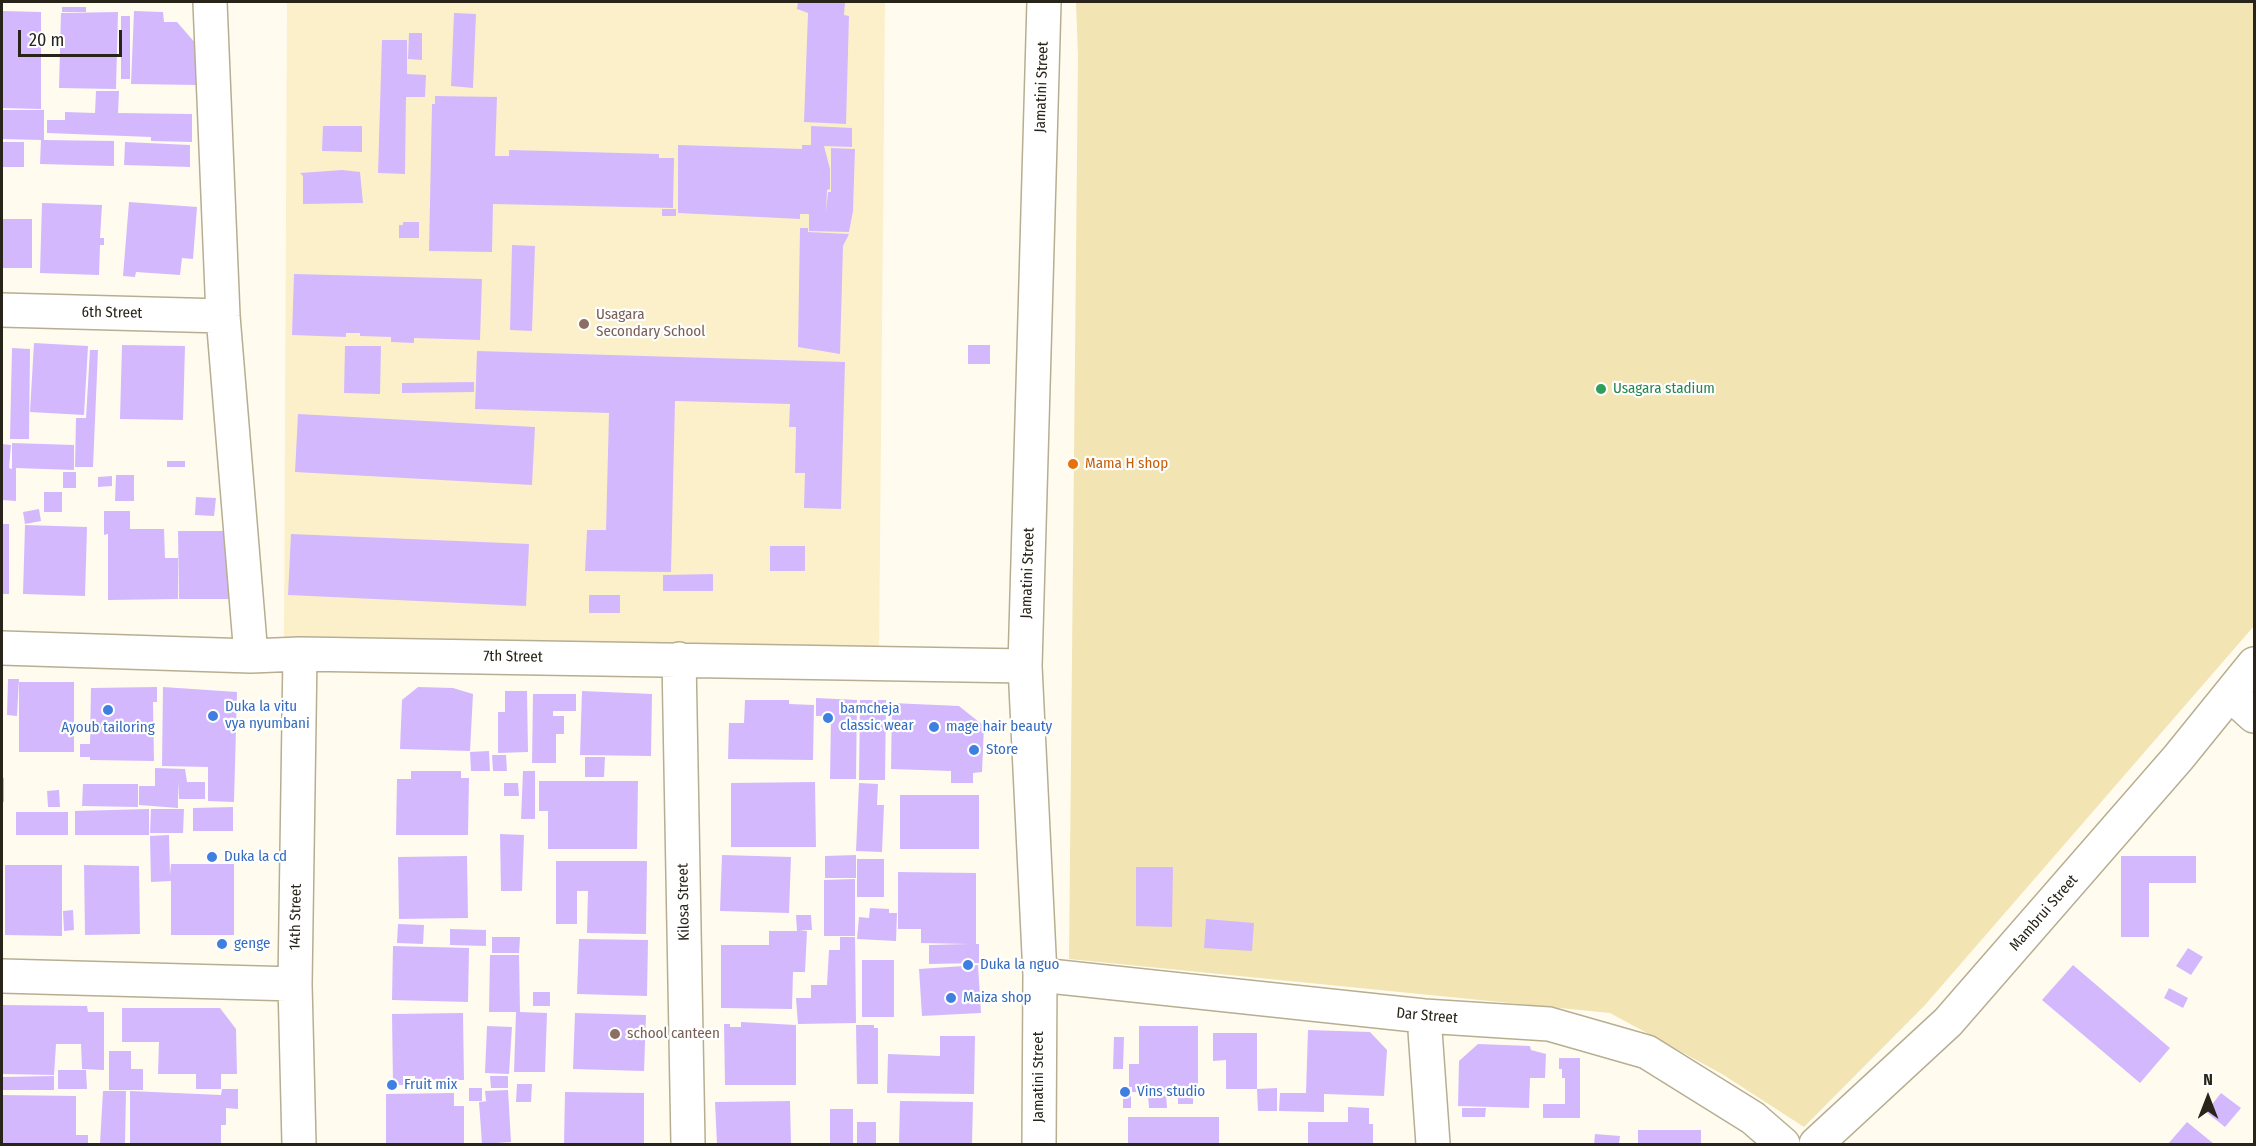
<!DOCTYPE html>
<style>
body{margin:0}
#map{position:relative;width:2256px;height:1146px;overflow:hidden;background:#fffbef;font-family:"Fira Sans Condensed",sans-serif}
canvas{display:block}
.frame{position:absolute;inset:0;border:3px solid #282419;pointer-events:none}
.north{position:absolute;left:2178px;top:1068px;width:60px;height:60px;-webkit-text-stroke:4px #fff;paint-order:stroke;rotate:0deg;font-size:16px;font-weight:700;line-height:24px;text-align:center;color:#282419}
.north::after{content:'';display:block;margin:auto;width:21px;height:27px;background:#282419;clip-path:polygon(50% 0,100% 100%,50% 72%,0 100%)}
.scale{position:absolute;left:18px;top:30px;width:104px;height:27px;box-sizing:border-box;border:3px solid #282419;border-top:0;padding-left:8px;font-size:18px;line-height:21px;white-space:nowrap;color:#282419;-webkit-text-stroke:4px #fff;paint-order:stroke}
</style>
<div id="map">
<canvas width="2256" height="1146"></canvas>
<div class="frame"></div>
<div class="north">N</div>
<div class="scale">20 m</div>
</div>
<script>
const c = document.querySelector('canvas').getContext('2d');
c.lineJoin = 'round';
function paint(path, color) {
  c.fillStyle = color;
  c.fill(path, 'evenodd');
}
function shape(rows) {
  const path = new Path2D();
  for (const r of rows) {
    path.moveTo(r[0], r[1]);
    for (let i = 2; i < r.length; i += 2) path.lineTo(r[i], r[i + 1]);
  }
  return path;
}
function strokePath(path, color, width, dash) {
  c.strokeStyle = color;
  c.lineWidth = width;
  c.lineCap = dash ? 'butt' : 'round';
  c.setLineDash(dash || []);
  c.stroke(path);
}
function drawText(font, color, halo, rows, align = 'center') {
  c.font = font + ' "Fira Sans Condensed",sans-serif';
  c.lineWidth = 4.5;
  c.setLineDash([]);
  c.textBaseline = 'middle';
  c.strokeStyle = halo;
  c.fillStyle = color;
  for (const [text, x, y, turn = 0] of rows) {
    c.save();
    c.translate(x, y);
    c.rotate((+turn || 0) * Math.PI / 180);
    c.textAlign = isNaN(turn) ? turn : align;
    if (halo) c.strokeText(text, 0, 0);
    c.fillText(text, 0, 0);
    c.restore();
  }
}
paint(shape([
 [287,2,885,2,879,650,284,646]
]), '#fcf0ca');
paint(shape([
 [1076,2,2254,2,2254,626,1925,1005,1804,1127,1722,1074,1610,1013,1069,959,1078,56]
]), '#f3e4b3');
paint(shape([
 [798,2,845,2,844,15,849,16,846,124,804,122,808,13,797,9],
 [62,7,86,7,86,12,62,12],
 [2,11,41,12,41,109,2,108],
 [134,11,163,12,164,22,177,22,197,45,197,85,131,84],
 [118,12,116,89,59,88,61,13],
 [454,13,476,14,473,88,451,86],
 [121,16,130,16,130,79,121,79],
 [409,33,422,33,422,60,408,59],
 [382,40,407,40,407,74,426,75,425,97,406,97,405,174,378,173],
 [96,91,119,91,118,113,192,114,192,142,151,141,151,137,47,133,47,120,65,120,65,112,95,113],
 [435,96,497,97,495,156,509,156,509,150,659,154,659,158,674,158,673,208,493,204,492,252,429,251,432,104,435,104],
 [2,110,44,110,44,140,114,141,114,166,40,164,41,140,2,139],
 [323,126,362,126,362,152,322,151],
 [811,126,852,128,852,147,824,146,830,169,830,189,827,190,826,212,828,192,831,192,831,148,855,149,853,211,849,232,809,231,809,214,800,214,800,219,678,213,678,145,802,149,802,145,811,145],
 [2,142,24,142,24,167,2,167],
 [125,142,190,145,190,167,124,165],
 [342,170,360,172,363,203,303,204,303,176,300,173],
 [129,202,197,207,193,259,182,258,180,275,136,272,135,277,123,276],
 [42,203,102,205,100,238,104,238,104,245,100,245,99,275,40,273],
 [662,209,676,209,676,216,662,216],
 [2,219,32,219,32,268,2,268],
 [403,222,419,222,419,238,399,238,399,225,403,225],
 [800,228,808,228,808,232,849,234,843,246,840,354,798,347],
 [512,245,535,246,532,331,510,330],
 [294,274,482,279,480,340,414,338,414,343,391,342,391,337,360,336,360,333,346,333,346,337,292,335],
 [34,343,88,346,84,415,30,412],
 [122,345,185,346,183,420,120,419],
 [968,345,990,345,990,364,968,364],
 [345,346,381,346,380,394,344,393],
 [12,348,30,349,29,439,10,439],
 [90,350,98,350,93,467,75,467,76,418,86,418],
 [477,351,845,362,841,509,804,508,805,473,795,473,796,427,789,427,790,404,675,401,671,572,585,571,587,530,606,530,609,413,475,409],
 [474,382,474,392,402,393,402,383],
 [298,414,535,427,532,485,295,472],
 [12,443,74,445,74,470,16,468,16,501,2,500,2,444,11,445,9,468,12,469],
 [167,461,185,461,185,467,167,467],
 [63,472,76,472,76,488,63,488],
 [116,475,134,475,134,501,115,501],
 [112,476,112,486,98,487,98,477],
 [44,492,62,492,62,512,44,512],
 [196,497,216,498,214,516,195,515],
 [39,509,41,521,25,524,23,512],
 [104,511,130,511,130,529,164,529,165,558,178,558,178,599,108,600,108,534,104,535],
 [2,524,9,524,9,594,2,594],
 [25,525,87,527,85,596,23,594],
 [178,531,238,531,240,599,179,599],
 [291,534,529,544,526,606,288,595],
 [770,546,805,546,805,571,770,571],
 [713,574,713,591,663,591,663,575],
 [589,595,620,595,620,613,589,613],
 [8,679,19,679,17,716,7,715],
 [19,682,74,682,74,752,19,752],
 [157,687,157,702,153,702,154,761,90,760,90,757,80,757,80,744,90,744,91,688],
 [163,687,237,692,234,802,208,801,208,767,162,766],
 [418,687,453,688,473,694,470,751,400,749,402,700],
 [505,691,527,691,528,752,498,753,498,712,505,712],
 [582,691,652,694,651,756,580,755],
 [533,694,576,694,576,711,553,711,553,716,564,716,564,734,556,734,556,763,532,763],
 [816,698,857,700,856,779,830,779,831,716,816,716],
 [745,700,789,700,789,704,814,705,813,760,728,759,729,723,744,723],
 [860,700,886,700,885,780,859,780],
 [892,703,959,706,984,726,982,772,973,773,973,783,951,783,951,771,891,769],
 [489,751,490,771,471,771,470,752],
 [492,755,506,755,507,771,493,771],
 [585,757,605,757,604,777,585,777],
 [155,768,185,769,187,782,205,782,205,799,179,799,178,781,178,808,139,805,139,786,155,786],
 [411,771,461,771,461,778,469,778,468,835,396,835,397,779,411,779],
 [523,771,535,771,535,819,521,819],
 [2,778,4,778,4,802,2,802],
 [539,781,638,781,637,849,548,849,548,811,539,811],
 [815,782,816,847,731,847,731,783],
 [504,783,518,783,519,796,504,796],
 [859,783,878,784,877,805,884,805,882,852,856,851],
 [83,784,138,784,138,807,82,806],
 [59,790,60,807,48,807,47,791],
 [900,795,979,795,979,849,900,849],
 [233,807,233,831,193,831,193,808],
 [149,809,149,835,75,835,75,811],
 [151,809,184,809,183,833,150,833],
 [16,812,68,812,68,835,16,835],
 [500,834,524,835,522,891,501,891],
 [169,835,170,875,171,864,234,864,234,935,171,935,171,881,151,882,150,836],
 [722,855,791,857,789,913,720,911],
 [856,855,856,878,825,878,825,856],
 [467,856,468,918,399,919,398,857],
 [2121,856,2196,856,2196,883,2149,883,2149,937,2121,937],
 [857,859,884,859,884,897,857,897],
 [556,861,647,861,646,934,587,933,588,891,577,891,577,924,556,924],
 [5,865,62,865,62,936,5,935],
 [84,865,139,866,140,934,85,935],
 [1136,867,1173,867,1172,927,1136,926],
 [898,872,976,873,976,944,979,944,979,963,929,964,929,945,969,944,921,943,921,929,898,929],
 [855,879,855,936,824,936,824,880],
 [870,908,889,909,889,913,897,913,896,941,857,939,859,917,869,918],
 [73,910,74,930,64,931,63,911],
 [796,915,811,915,812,930,799,930,807,931,805,972,793,972,792,1009,721,1008,721,945,769,945,769,931,797,931],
 [1206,919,1254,923,1252,951,1204,948],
 [398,924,424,925,423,944,397,943],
 [450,929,486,930,486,946,450,945],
 [492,937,520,937,519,953,492,953],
 [840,937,855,937,856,1023,798,1024,796,998,811,998,811,985,827,985,829,950,840,950],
 [579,939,648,940,647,996,577,994],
 [393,946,469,948,468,1002,392,1000],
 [2188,948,2203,957,2191,975,2176,966],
 [490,955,519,955,520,1012,547,1013,545,1072,514,1072,516,1012,489,1012],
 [862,960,894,960,894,1017,862,1017],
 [978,965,981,1013,922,1016,919,969],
 [2073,965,2170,1048,2140,1083,2042,1000],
 [2169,988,2188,998,2183,1008,2164,998],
 [533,992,550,992,550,1006,533,1006],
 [2,1005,87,1006,88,1012,104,1012,104,1070,82,1069,81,1044,56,1044,54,1075,2,1074],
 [122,1008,220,1008,236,1029,237,1074,221,1074,221,1089,196,1089,196,1074,158,1074,159,1042,122,1042],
 [463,1013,464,1080,415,1080,415,1076,403,1076,403,1085,393,1085,392,1014],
 [575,1013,646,1015,644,1071,573,1069],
 [741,1022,796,1025,796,1085,725,1085,724,1024,730,1024,730,1027,741,1027],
 [856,1025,874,1025,874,1028,878,1028,878,1084,857,1084],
 [487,1026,512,1027,509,1074,485,1073],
 [1139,1026,1198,1026,1198,1091,1132,1092,1132,1087,1129,1087,1129,1064,1139,1064],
 [1308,1030,1370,1032,1387,1050,1384,1096,1324,1094,1324,1112,1279,1111,1280,1093,1306,1093],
 [1213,1033,1257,1033,1257,1089,1226,1089,1226,1060,1213,1061],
 [940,1036,975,1036,974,1094,887,1093,888,1054,940,1056],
 [1114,1037,1124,1037,1123,1069,1113,1069],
 [1478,1044,1530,1046,1531,1050,1546,1054,1545,1078,1530,1078,1529,1108,1458,1106,1459,1061],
 [109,1051,131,1051,131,1069,143,1069,143,1090,109,1090],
 [1559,1058,1580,1058,1580,1118,1543,1118,1543,1104,1565,1104,1565,1078,1562,1078,1562,1069,1559,1069],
 [58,1070,86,1070,87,1089,58,1089],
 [54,1076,54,1090,2,1090,2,1077],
 [490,1076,508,1076,508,1088,491,1088],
 [517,1084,532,1084,531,1102,516,1102],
 [469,1088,482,1088,482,1101,469,1101],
 [1123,1088,1131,1088,1131,1108,1123,1108],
 [1277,1088,1277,1111,1258,1111,1257,1089],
 [222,1089,238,1089,238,1109,226,1108,226,1125,221,1125,221,1144,130,1144,130,1091,221,1095],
 [508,1090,511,1142,482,1144,479,1102,488,1101,486,1101,485,1091],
 [103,1091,126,1091,125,1144,100,1144],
 [565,1092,644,1093,644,1144,564,1144],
 [454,1093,454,1106,464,1106,464,1144,386,1144,386,1094],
 [2221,1093,2241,1108,2225,1127,2206,1112],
 [2,1095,76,1096,76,1135,88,1135,88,1144,2,1144],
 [1148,1095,1166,1095,1167,1108,1149,1108],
 [1178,1095,1193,1095,1193,1104,1178,1104],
 [790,1101,791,1144,717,1144,715,1102],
 [900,1101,973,1102,972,1144,899,1144],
 [1348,1107,1369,1108,1369,1124,1373,1124,1373,1144,1308,1144,1308,1122,1348,1122],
 [1462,1108,1486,1108,1485,1117,1462,1117],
 [830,1109,853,1109,853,1144,830,1144],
 [1128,1117,1219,1117,1219,1144,1128,1144],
 [857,1122,876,1122,876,1144,857,1144],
 [2187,1122,2214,1144,2168,1144],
 [1638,1130,1701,1130,1701,1144,1638,1144],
 [1595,1134,1620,1136,1619,1144,1594,1144]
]), '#d4b8fe');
const minor = shape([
 [210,2,223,316,251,656],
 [2,310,223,316],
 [2,648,251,656,300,654,1025,666],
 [679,659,688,1144],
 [2230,694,2254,716],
 [1040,975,1424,1016,1549,1024,1647,1052,1753,1118,1783,1144],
 [2,976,295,984],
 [1424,1016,1433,1144],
 [299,1144,295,984,300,654],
 [1039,1144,1040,975,1025,666,1044,2],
 [1816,1144,1948,1022,2178,758,2254,664]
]);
strokePath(minor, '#b7ae91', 36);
strokePath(minor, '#fff', 33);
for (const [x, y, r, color] of [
 [584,324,6,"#8d6e63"],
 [1601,389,6,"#2e9e5b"],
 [1073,464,6,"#e8710a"],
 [108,710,6,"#3f7fe0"],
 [213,716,6,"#3f7fe0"],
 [828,718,6,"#3f7fe0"],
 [934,727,6,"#3f7fe0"],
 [974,750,6,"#3f7fe0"],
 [212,857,6,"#3f7fe0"],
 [222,944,6,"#3f7fe0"],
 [968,965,6,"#3f7fe0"],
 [951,998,6,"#3f7fe0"],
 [615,1034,6,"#8d6e63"],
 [392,1085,6,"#3f7fe0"],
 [1125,1092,6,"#3f7fe0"]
]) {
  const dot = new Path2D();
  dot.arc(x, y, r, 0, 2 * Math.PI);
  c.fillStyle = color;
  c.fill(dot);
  strokePath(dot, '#fff', 2);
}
drawText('15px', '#282419', '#fff', [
 ["Jamatini Street",1042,87,-88],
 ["6th Street",112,313,1],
 ["Jamatini Street",1028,573,-88],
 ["7th Street",513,657,1],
 ["Kilosa Street",684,902,-91],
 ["Mambrui Street",2044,913,-49],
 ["14th Street",296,917,-89],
 ["Dar Street",1427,1016,5],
 ["Jamatini Street",1039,1077,-90]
]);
drawText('15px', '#785e54', '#fff', [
 ["Usagara",596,315],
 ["Secondary School",596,332],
 ["school canteen",627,1034]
], 'left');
drawText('15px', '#27864d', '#fff', [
 ["Usagara stadium",1613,389]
], 'left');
drawText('15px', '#c56008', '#fff', [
 ["Mama H shop",1085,464]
], 'left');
drawText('15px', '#366cbe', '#fff', [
 ["Duka la vitu",225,707],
 ["vya nyumbani",225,724],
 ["bamcheja",840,709],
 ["classic wear",840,726],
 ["mage hair beauty",946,727],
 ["Ayoub tailoring",108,728,"center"],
 ["Store",986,750],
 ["Duka la cd",224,857],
 ["genge",234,944],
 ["Duka la nguo",980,965],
 ["Maiza shop",963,998],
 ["Fruit mix",404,1085],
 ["Vins studio",1137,1092]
], 'left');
</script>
